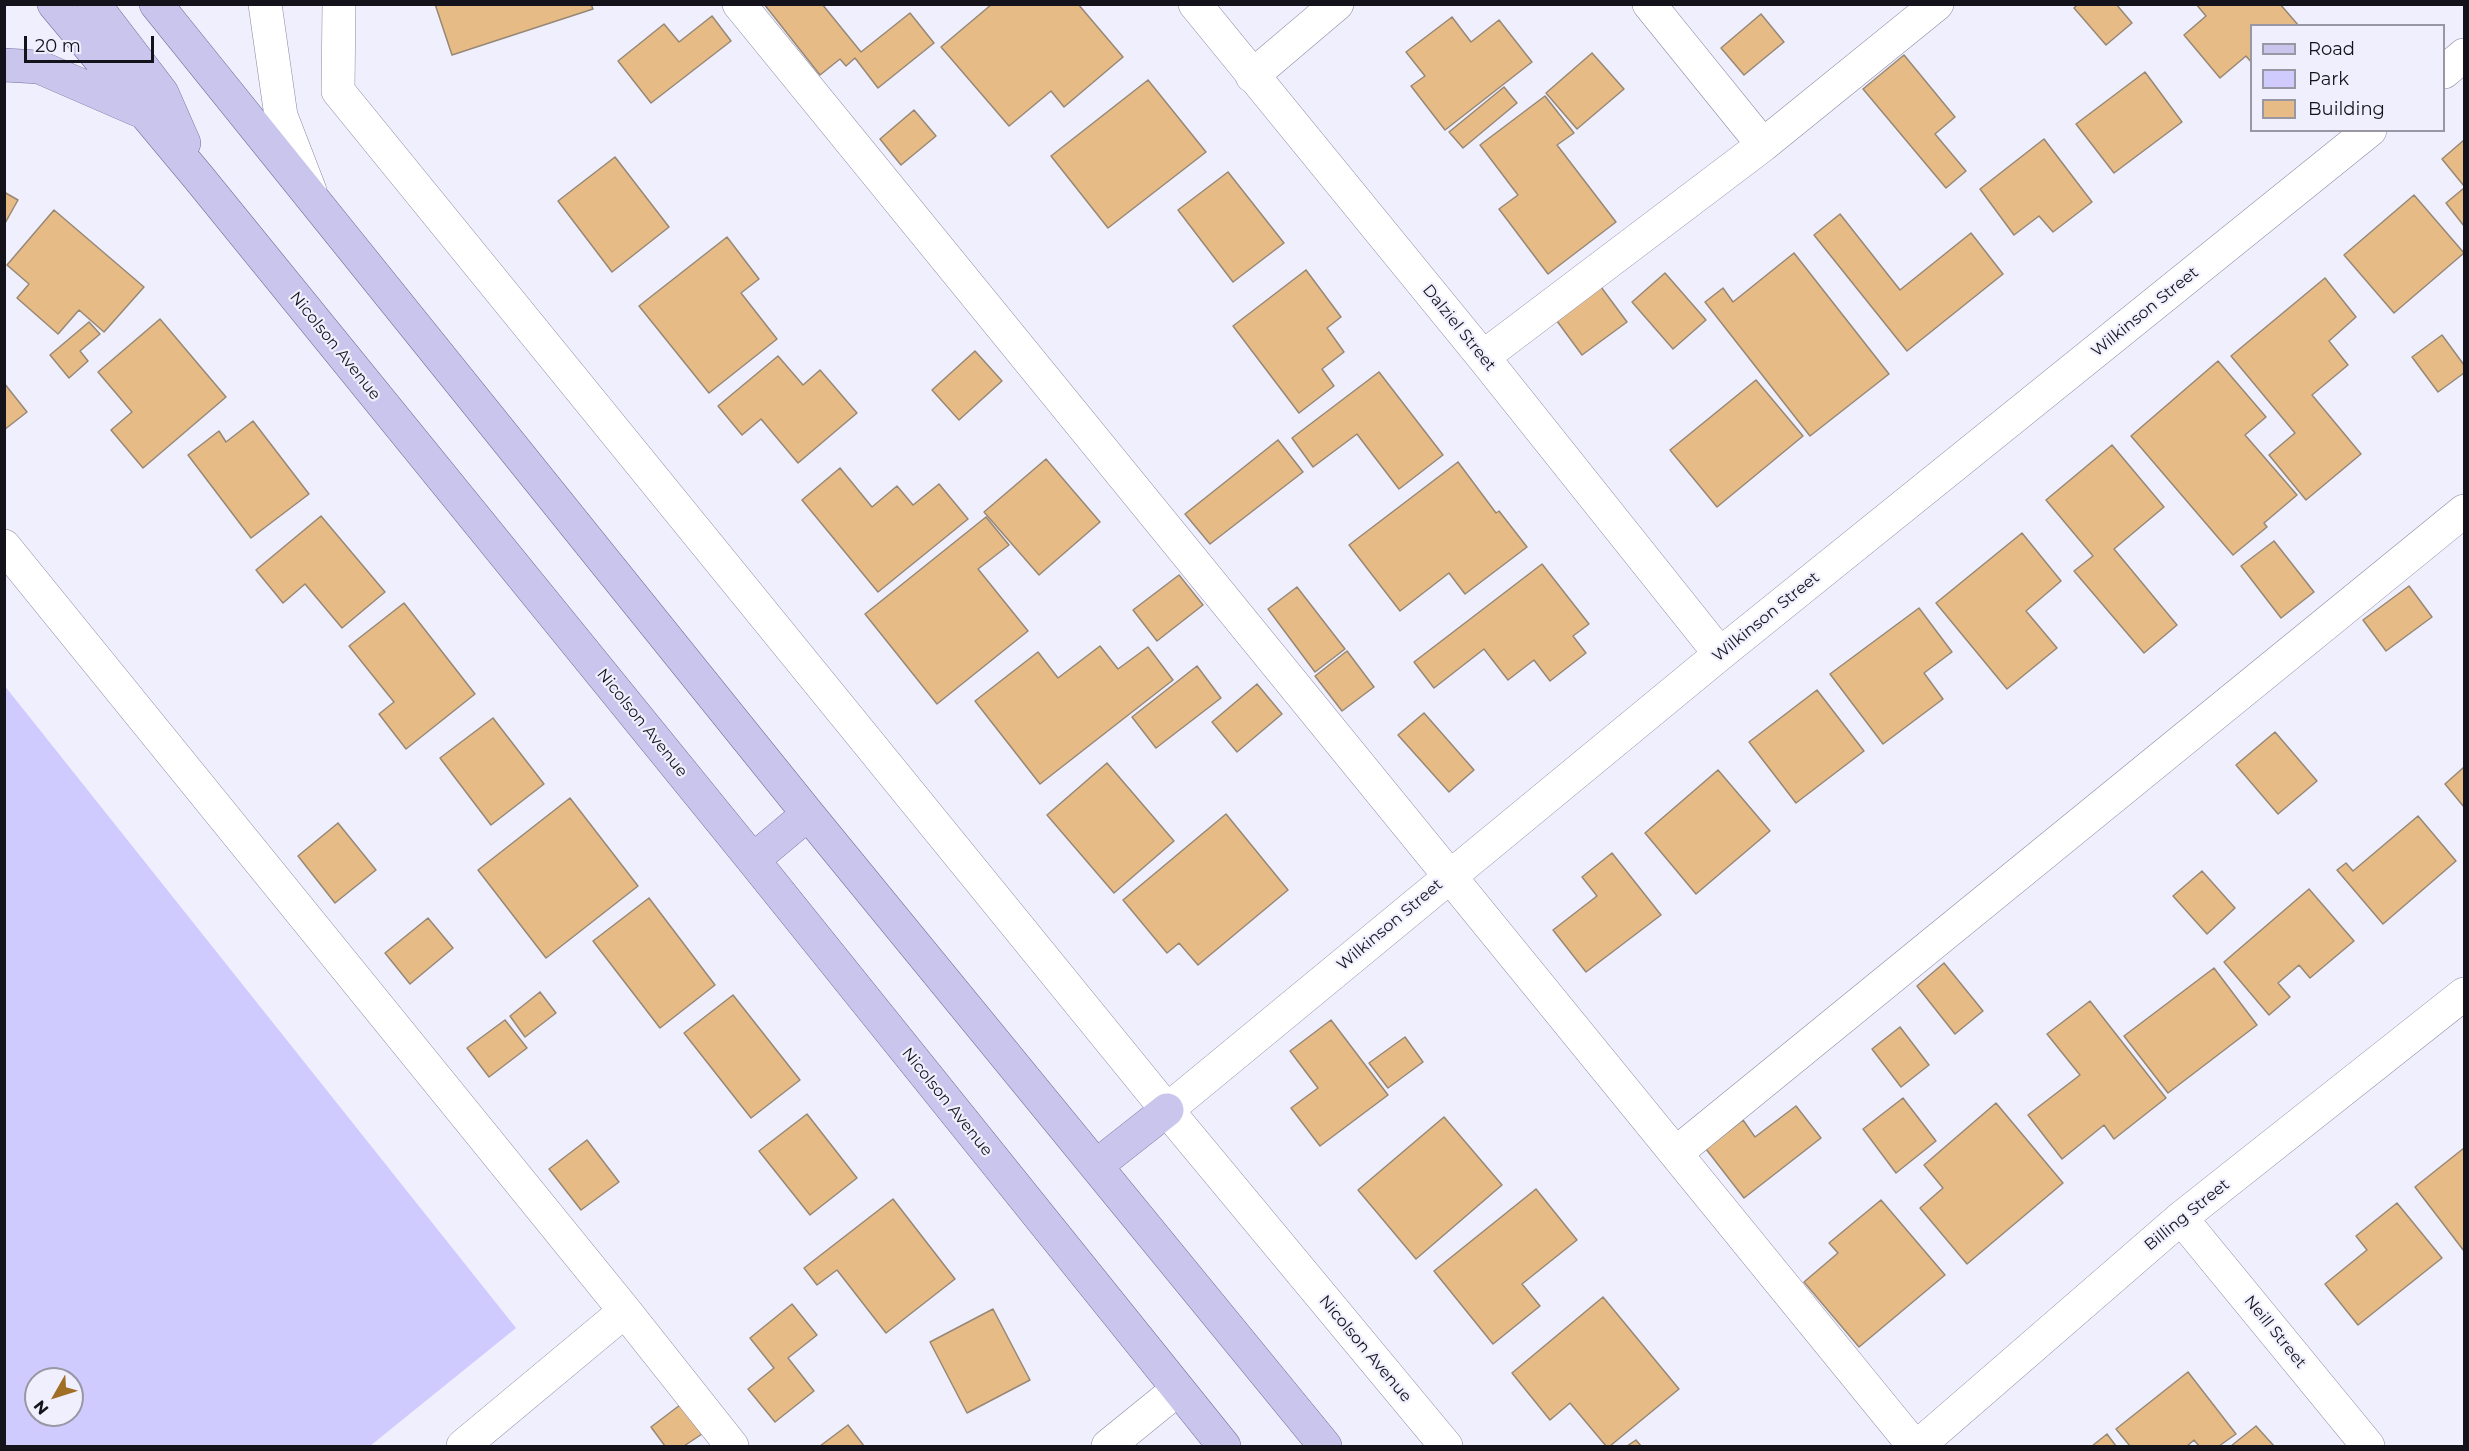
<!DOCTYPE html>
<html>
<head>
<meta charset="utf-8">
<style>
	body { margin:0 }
	#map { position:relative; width:2469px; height:1451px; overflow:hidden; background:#f0effe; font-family:Montserrat,sans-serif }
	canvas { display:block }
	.frame { position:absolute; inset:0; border:6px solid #14131b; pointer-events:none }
	.legend { position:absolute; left:2250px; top:24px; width:195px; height:108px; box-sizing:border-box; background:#f0effe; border:2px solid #9897a3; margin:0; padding:8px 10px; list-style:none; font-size:18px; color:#14131b }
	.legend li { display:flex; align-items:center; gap:12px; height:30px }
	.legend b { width:30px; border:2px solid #9897a3 }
	.north { position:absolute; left:24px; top:1367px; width:60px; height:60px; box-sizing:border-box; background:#f0effe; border:2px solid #9897a3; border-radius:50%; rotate:231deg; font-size:16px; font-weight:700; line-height:24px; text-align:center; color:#14131b }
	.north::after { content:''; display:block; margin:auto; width:21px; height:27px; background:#a16e25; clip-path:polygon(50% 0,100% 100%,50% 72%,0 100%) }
	.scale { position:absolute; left:24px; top:36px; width:130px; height:27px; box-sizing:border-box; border:3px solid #14131b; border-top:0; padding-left:8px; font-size:18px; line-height:21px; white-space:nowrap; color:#14131b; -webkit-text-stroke:4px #f0effe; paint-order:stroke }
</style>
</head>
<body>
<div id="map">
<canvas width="2469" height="1451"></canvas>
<div class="frame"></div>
<ul class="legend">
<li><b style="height:8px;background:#c9c5ec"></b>Road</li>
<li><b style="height:16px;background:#cfcbfe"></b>Park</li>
<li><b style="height:16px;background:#e6bb86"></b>Building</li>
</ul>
<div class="north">N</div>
<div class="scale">20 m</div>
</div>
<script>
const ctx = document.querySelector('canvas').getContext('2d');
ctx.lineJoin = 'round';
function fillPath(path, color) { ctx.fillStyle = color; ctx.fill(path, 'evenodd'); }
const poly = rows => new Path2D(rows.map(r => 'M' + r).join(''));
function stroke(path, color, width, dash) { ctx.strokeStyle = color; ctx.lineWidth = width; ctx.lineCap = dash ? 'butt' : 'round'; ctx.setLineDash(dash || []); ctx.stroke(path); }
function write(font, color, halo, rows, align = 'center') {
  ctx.font = font + ' Montserrat,sans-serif'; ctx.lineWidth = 4.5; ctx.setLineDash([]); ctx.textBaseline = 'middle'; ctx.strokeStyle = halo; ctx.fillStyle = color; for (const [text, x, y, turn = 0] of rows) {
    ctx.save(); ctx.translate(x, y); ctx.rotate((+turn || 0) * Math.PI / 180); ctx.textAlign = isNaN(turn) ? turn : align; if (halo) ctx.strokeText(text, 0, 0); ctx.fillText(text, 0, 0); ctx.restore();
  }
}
const green = poly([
	[4,685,516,1328,370,1446,5,1446],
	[36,1379,72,1379,72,1415,36,1415]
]);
const building = poly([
	[435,4,591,4,593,9,452,55,435,4],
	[764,4,822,4,861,52,910,13,934,43,878,88,855,58,846,66,840,59,820,75,764,4],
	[992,4,1078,4,1123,57,1064,107,1051,91,1009,126,941,47,992,4],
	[2078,4,2116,4,2132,23,2106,45,2074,8,2078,4],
	[2196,4,2280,4,2299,26,2252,26,2252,63,2246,56,2220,78,2184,35,2206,16,2196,4],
	[1761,14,1784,42,1744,75,1721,48,1761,14],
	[712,16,731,41,651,103,618,61,664,24,679,42,712,16],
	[1452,17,1471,42,1499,20,1532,62,1445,130,1411,86,1425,76,1406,52,1452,17],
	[1592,53,1624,89,1577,129,1546,93,1592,53],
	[1904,55,1955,117,1935,134,1966,171,1946,188,1863,89,1904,55],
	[2145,72,2182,122,2114,173,2076,124,2145,72],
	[1148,80,1206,152,1108,228,1051,156,1148,80],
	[1504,87,1517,103,1463,148,1449,132,1504,87],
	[1545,96,1574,133,1557,145,1616,222,1548,274,1499,209,1518,195,1480,145,1545,96],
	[914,110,936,136,901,165,880,139,914,110],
	[2044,139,2092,202,2053,232,2039,216,2014,235,1980,189,2044,139],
	[2464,140,2464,186,2442,159,2464,140],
	[615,157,669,227,612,272,558,201,615,157],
	[1228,172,1284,243,1233,282,1178,210,1228,172],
	[2464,188,2464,226,2446,203,2464,188],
	[4,192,18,200,4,225,4,192],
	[2414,195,2464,253,2394,313,2344,255,2414,195],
	[54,210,144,287,104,332,79,310,58,334,17,298,29,284,7,265,54,210],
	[1840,214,1900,290,1971,233,2003,274,1907,351,1814,235,1840,214],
	[727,237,759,279,741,293,777,339,709,393,639,306,727,237],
	[1794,253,1889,374,1810,436,1705,302,1723,288,1733,302,1794,253],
	[1306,270,1341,317,1327,328,1344,352,1322,369,1334,386,1299,413,1233,326,1306,270],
	[1665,273,1706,320,1673,349,1632,302,1665,273],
	[2325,278,2356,317,2329,341,2348,365,2312,395,2361,454,2306,500,2269,455,2295,433,2231,356,2325,278],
	[1601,287,1627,322,1582,355,1557,321,1601,287],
	[160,319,226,397,143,468,111,430,132,412,98,372,160,319],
	[89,322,100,334,80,351,88,361,69,378,50,355,89,322],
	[2442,335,2464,365,2464,373,2438,392,2412,357,2442,335],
	[975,351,1002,381,959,420,932,390,975,351],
	[778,356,803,385,820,370,857,413,798,463,761,419,742,435,718,406,778,356],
	[2218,361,2266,417,2245,435,2297,495,2264,523,2267,527,2233,555,2131,436,2218,361],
	[1379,372,1443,455,1399,489,1357,434,1313,467,1292,438,1379,372],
	[1756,380,1803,436,1717,507,1670,450,1756,380],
	[4,383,27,412,4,430,4,383],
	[253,421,309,494,251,538,188,455,219,431,226,442,253,421],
	[1278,440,1303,472,1210,544,1185,514,1278,440],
	[2112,445,2164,507,2114,549,2177,625,2144,653,2074,571,2093,556,2046,500,2112,445],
	[1046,459,1100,522,1039,575,984,512,1046,459],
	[1458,462,1496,513,1499,511,1527,547,1465,594,1449,573,1400,611,1349,545,1458,462],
	[840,468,872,507,897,486,913,505,939,484,968,519,878,592,802,500,840,468],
	[321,516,385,592,342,628,305,584,283,603,256,570,321,516],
	[986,517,1009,545,978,569,1028,631,937,704,865,614,986,517],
	[2022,533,2061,581,2026,611,2057,648,2007,689,1936,603,2022,533],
	[2274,541,2314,592,2281,618,2241,566,2274,541],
	[1542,564,1589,624,1573,636,1586,653,1550,681,1534,660,1508,680,1484,649,1434,688,1414,662,1542,564],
	[1179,575,1203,605,1157,641,1133,610,1179,575],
	[2409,586,2432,617,2386,651,2363,620,2409,586],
	[1297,587,1345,649,1315,672,1268,609,1297,587],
	[404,603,475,694,406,749,379,714,394,702,349,646,404,603],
	[1919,608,1952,652,1924,673,1943,699,1883,744,1830,674,1919,608],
	[1100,646,1118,669,1148,647,1173,680,1040,784,975,701,1038,652,1058,678,1100,646],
	[1347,651,1374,687,1342,711,1315,676,1347,651],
	[1197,666,1221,698,1156,748,1132,717,1197,666],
	[1257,684,1282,714,1237,752,1212,722,1257,684],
	[1817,690,1864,751,1796,803,1749,742,1817,690],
	[1424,713,1474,770,1449,792,1398,735,1424,713],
	[493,718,544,784,491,825,440,758,493,718],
	[2275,732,2317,781,2278,814,2236,765,2275,732],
	[1107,763,1174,841,1114,893,1047,815,1107,763],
	[2464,767,2464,807,2445,784,2464,767],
	[1718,770,1770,831,1696,894,1645,833,1718,770],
	[570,798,638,886,546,958,478,870,570,798],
	[1226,814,1288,890,1198,965,1179,943,1167,953,1123,900,1226,814],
	[2418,816,2456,861,2383,924,2337,870,2346,863,2353,871,2418,816],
	[338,823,376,870,335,903,298,856,338,823],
	[1612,853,1661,915,1586,972,1553,930,1597,896,1582,877,1612,853],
	[2202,871,2235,908,2207,934,2173,896,2202,871],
	[2309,889,2354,941,2310,978,2299,965,2278,983,2290,997,2269,1015,2224,962,2309,889],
	[649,898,715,985,660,1028,593,941,649,898],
	[428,918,453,948,410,984,385,953,428,918],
	[1944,963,1983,1011,1955,1034,1917,986,1944,963],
	[2214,968,2257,1025,2168,1093,2124,1036,2214,968],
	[540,992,556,1013,525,1037,510,1016,540,992],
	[733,995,800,1080,751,1118,684,1033,733,995],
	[2090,1001,2166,1098,2114,1139,2104,1125,2062,1159,2028,1115,2080,1075,2047,1034,2090,1001],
	[505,1020,527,1048,489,1077,467,1048,505,1020],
	[1331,1020,1388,1095,1320,1146,1291,1108,1318,1088,1290,1051,1331,1020],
	[1900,1027,1929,1065,1901,1087,1872,1049,1900,1027],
	[1405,1037,1423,1062,1388,1088,1369,1063,1405,1037],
	[1903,1098,1936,1141,1896,1173,1863,1129,1903,1098],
	[1996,1103,2063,1183,1967,1264,1920,1208,1943,1188,1924,1165,1996,1103],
	[1796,1106,1821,1138,1744,1198,1706,1149,1743,1120,1755,1137,1796,1106],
	[807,1114,857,1178,810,1215,759,1151,807,1114],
	[1444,1117,1502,1185,1416,1259,1358,1190,1444,1117],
	[587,1140,619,1182,581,1210,549,1169,587,1140],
	[2464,1148,2464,1251,2415,1187,2464,1148],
	[1536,1189,1577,1240,1522,1284,1540,1306,1493,1344,1434,1271,1536,1189],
	[893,1199,955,1279,886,1333,837,1270,817,1285,804,1268,893,1199],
	[1881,1200,1945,1275,1859,1347,1804,1282,1838,1253,1829,1243,1881,1200],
	[2397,1203,2442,1258,2358,1325,2325,1284,2367,1250,2356,1236,2397,1203],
	[1603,1297,1679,1389,1610,1446,1606,1446,1570,1403,1550,1420,1512,1373,1603,1297],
	[792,1304,817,1335,788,1358,814,1391,775,1422,748,1389,774,1368,750,1338,792,1304],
	[993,1309,1030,1380,967,1413,930,1342,993,1309],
	[2188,1372,2236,1434,2219,1446,2199,1446,2194,1440,2187,1446,2130,1446,2116,1429,2188,1372],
	[680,1405,702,1434,684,1446,665,1446,651,1427,680,1405],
	[848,1425,864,1446,820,1446,848,1425],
	[2256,1426,2274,1446,2231,1446,2256,1426],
	[2107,1434,2116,1446,2092,1446,2107,1434],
	[1636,1440,1641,1446,1627,1446,1636,1440]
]);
const minor = poly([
	[265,4,281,116,310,191],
	[339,4,338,91,1167,1110,1446,1446],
	[739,4,1914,1446],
	[1195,4,1483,357,1720,654],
	[1649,4,1763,145],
	[2444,72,2464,55],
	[1252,76,1337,4],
	[1483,357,1763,145,1937,4],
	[4,546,625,1311,732,1446],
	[1167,1110,1720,654,2370,130],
	[1676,1153,2464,511],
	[2181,1218,2368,1446],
	[463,1446,625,1311],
	[1108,1446,1177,1390],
	[1918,1446,2181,1218,2464,994]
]);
const major = poly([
	[54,4,199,178,753,860,1224,1446],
	[94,4,162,93,184,143],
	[156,4,808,814,1325,1446],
	[4,65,39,67,138,110],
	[753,860,808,814],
	[1096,1166,1167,1110]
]);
const streetNames = [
	["Wilkinson Street",2145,312,-39],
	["Dalziel Street",1459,328,51],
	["Nicolson Avenue",335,346,51],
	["Wilkinson Street",1766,617,-39],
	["Nicolson Avenue",642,723,51],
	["Wilkinson Street",1390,925,-40],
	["Nicolson Avenue",947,1102,51],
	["Billing Street",2187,1215,-39],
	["Neill Street",2275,1332,51],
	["Nicolson Avenue",1365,1349,50]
];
fillPath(green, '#cfcbfe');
fillPath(building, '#e6bb86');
stroke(building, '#978876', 1.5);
stroke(minor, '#8c8aa0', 34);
stroke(major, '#726e9a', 34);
stroke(minor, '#fff', 33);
stroke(major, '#c9c5ec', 33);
write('16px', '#14131b', '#f0effe', streetNames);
</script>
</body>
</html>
